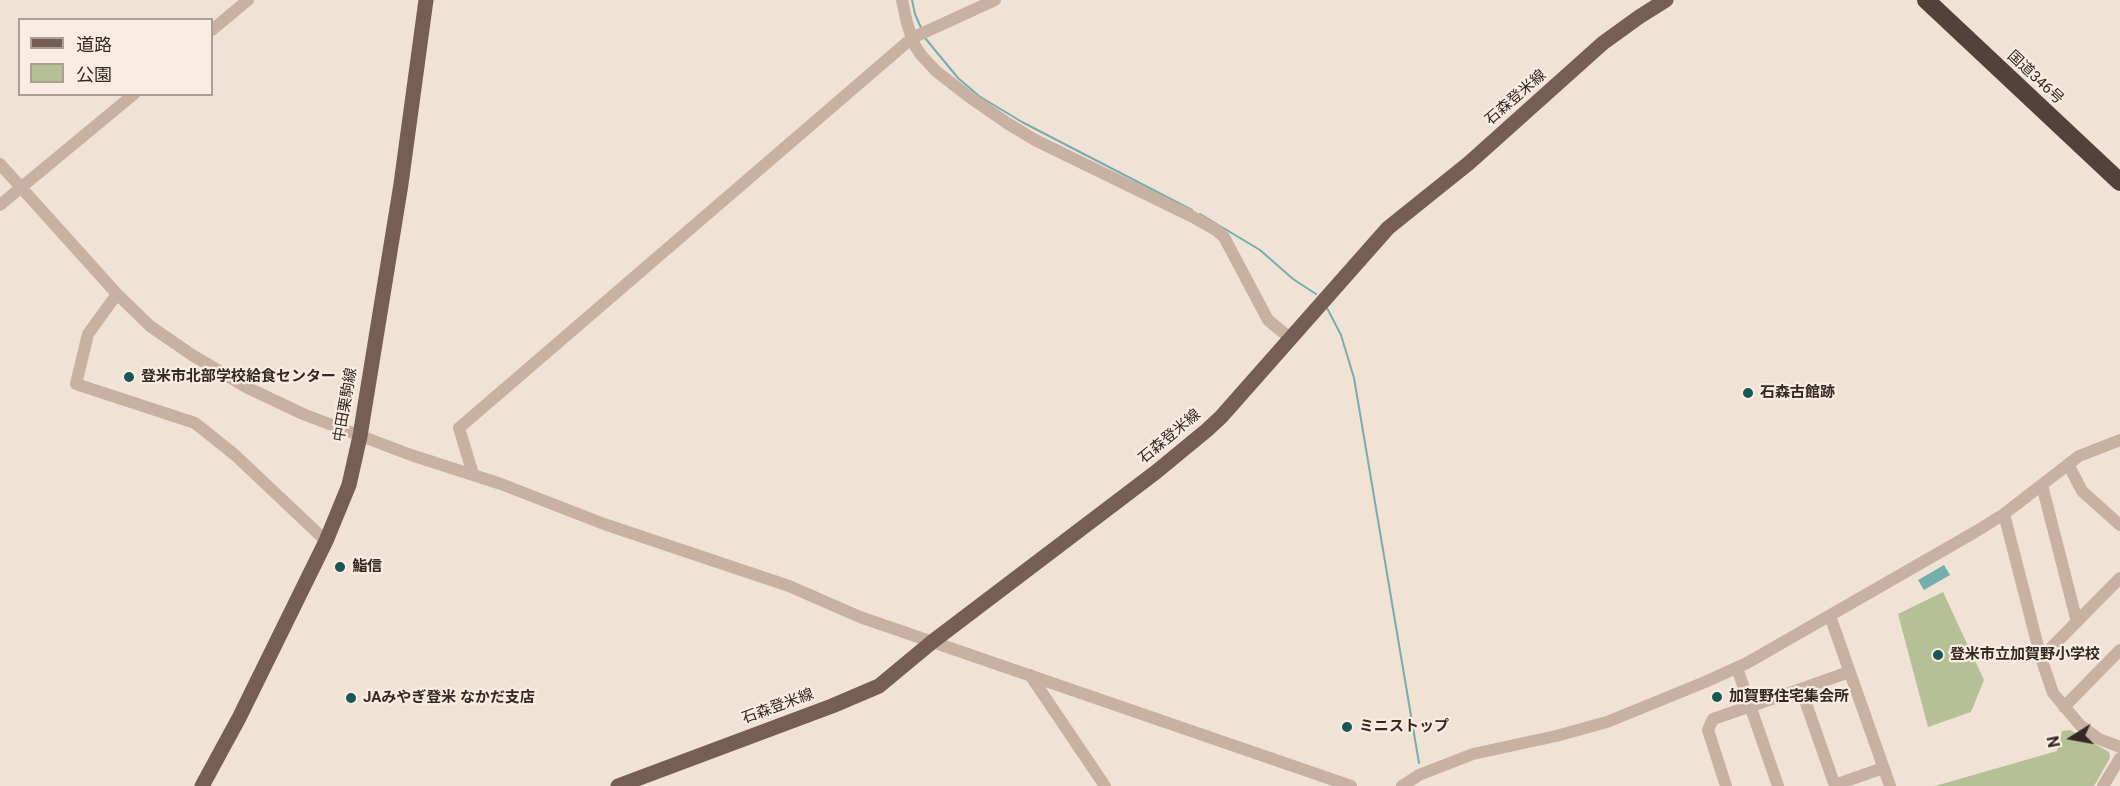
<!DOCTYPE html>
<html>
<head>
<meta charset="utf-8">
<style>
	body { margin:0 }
	#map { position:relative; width:2120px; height:786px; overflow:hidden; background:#f1e2d6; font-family:Roboto,"Noto Sans JP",sans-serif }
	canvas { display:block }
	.legend { position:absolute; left:18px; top:18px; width:195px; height:78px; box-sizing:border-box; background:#f9ede2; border:2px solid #aa9e96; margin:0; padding:8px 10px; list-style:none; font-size:18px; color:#332825 }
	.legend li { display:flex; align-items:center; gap:12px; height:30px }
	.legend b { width:30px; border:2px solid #aa9e96 }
	.north { position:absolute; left:2042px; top:708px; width:60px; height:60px; -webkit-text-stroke:4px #f9ede2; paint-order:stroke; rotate:259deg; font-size:16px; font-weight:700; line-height:24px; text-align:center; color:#332825 }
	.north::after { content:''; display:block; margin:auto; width:21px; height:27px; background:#332825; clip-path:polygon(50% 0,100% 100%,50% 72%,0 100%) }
</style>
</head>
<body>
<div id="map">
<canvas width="2120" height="786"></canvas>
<ul class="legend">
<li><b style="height:8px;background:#765e55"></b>道路</li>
<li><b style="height:16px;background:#b5c096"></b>公園</li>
</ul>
<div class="north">N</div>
</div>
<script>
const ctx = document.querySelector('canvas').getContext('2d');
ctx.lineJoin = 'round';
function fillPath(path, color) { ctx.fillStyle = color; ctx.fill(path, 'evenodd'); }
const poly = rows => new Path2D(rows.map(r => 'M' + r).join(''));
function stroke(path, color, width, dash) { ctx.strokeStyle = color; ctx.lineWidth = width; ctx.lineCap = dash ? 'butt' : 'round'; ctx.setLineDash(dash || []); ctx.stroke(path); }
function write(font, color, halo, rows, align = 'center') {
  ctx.font = font + ' Roboto,"Noto Sans JP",sans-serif'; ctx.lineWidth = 4.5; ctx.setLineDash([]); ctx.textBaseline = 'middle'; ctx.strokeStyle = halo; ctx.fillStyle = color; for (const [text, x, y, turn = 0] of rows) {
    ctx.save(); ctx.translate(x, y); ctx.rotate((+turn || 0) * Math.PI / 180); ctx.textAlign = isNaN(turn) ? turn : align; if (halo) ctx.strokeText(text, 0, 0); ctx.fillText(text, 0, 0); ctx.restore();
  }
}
const green = poly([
	[1943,592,1984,680,1971,712,1928,727,1898,614],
	[2070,730,2109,752,2110,758,2094,786,1935,786,2057,751,2062,731]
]);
const water = poly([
	[1944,565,1950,575,1924,590,1918,580]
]);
const stream = poly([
	[912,0,915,14,922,30],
	[925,38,958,78,979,96,1022,122,1192,210],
	[1200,214,1260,250,1293,279,1316,294],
	[1327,308,1341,335,1354,378,1419,763]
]);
const minor = poly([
	[902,0,907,23,914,44,921,55,936,71,968,96,1007,123,1035,140,1191,216,1216,230,1224,237,1268,320,1291,339],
	[212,30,248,0],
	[0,164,117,294,150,326,192,355,246,387,303,414,411,455,501,484,604,524,789,586,860,617,1351,786],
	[0,205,134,94],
	[117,294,88,334,76,384,195,423,235,455,326,541],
	[2068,464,2082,491,2120,525],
	[473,474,459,428,912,38,995,0],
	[2042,485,2077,622],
	[2004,514,2041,658,2053,693,2080,725,2099,739,2120,747],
	[1830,616,1890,786],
	[2041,658,2120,578],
	[1737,668,1778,786],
	[1030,675,1105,786],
	[2064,707,2120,650],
	[1835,785,1883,768],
	[1402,786,1419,775,1473,754,1556,736,1607,722,1705,682,1747,663,1975,532,2004,514,2079,456,2120,440],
	[1726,786,1708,730,1713,719,1801,689],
	[1835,786,1801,689,1849,672],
	[2103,786,2120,758]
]);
const major = poly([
	[202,786,239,718,326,541,349,485,360,436,401,184,426,0],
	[618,786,832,706,879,686,932,642,1156,472,1207,430,1221,417,1388,228,1469,163,1603,43,1639,17,1666,0]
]);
const highway = poly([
	[1926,0,2120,182]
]);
const markers = [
	[129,377,6,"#195656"],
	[1748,393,6,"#195656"],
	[340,567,6,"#195656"],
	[1938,655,6,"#195656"],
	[1717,697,6,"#195656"],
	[351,698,6,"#195656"],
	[1347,727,6,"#195656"]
];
const streetNames = [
	["国道346号",2035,78,43],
	["石森登米線",1516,98,-41],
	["中田栗駒線",346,405,-80],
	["石森登米線",1170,437,-40],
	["石森登米線",778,707,-20]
];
const poiNames = [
	["登米市北部学校給食センター",141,377],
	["石森古館跡",1760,393],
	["鮨信",352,567],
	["登米市立加賀野小学校",1950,655],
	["加賀野住宅集会所",1729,697],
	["JAみやぎ登米 なかだ支店",363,698],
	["ミニストップ",1359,727]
];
fillPath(green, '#b5c096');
fillPath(water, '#74afad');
stroke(stream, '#74afad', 2);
stroke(minor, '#c9b1a2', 12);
stroke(major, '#765e55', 15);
stroke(highway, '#55413b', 18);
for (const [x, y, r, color] of markers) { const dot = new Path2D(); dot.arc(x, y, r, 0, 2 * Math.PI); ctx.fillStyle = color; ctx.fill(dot); stroke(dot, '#f9ede2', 2); }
write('15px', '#332825', '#f9ede2', streetNames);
write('bold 15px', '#332825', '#f9ede2', poiNames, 'left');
</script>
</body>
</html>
